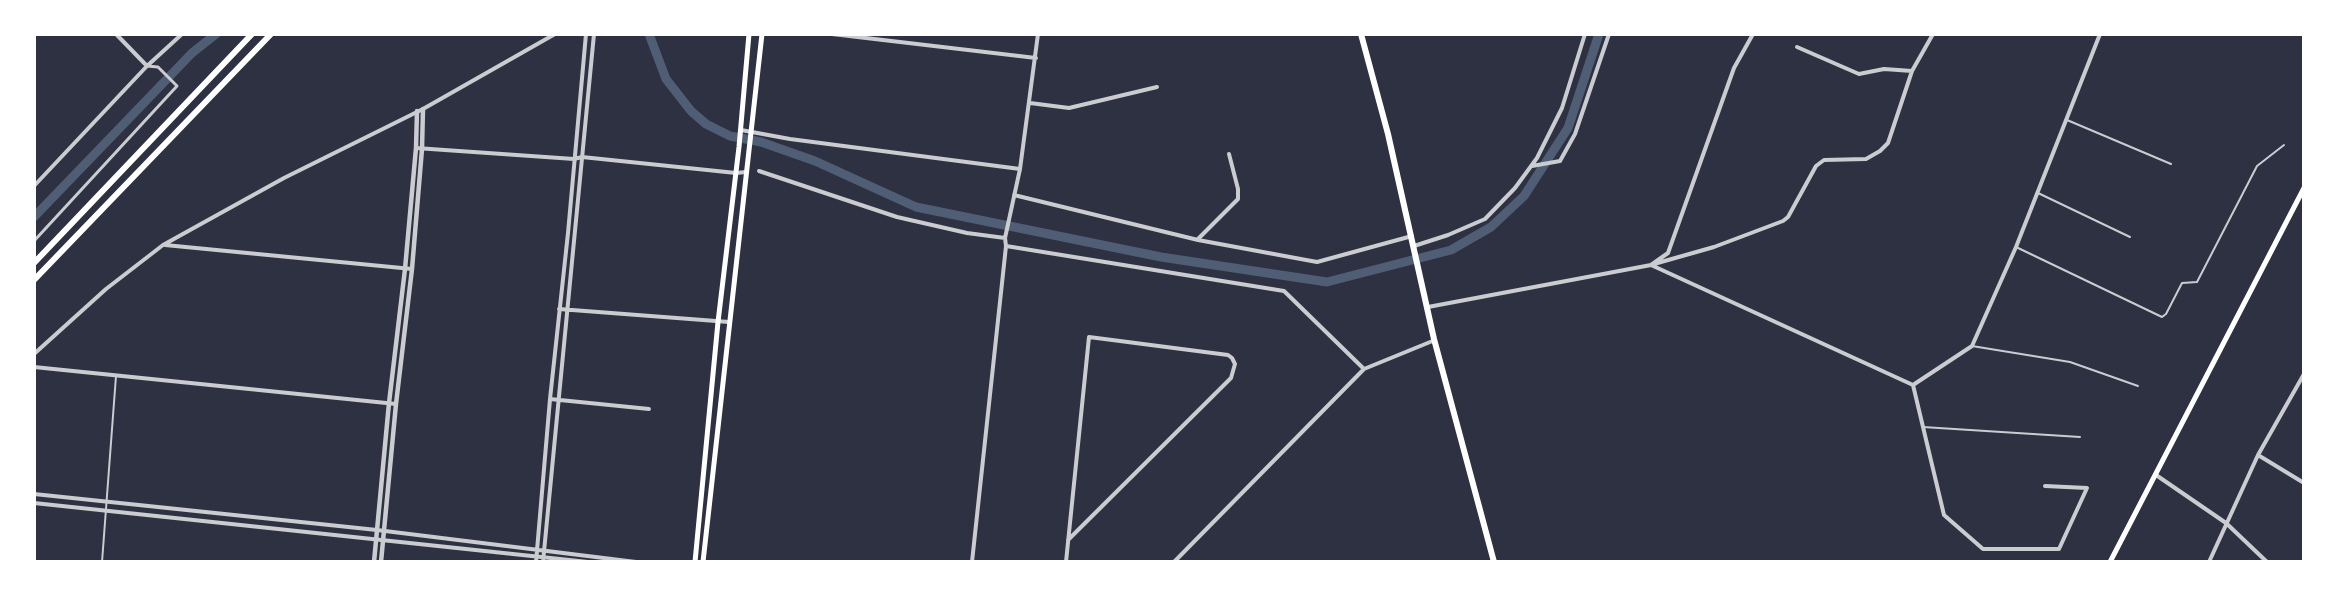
<!DOCTYPE html>
<html>
<head>
<meta charset="utf-8">
<style>
	body { margin:0 }
	#map { position:relative; width:2338px; height:596px; overflow:hidden; background:#2d3142; font-family:"Fira Sans Condensed",sans-serif }
	canvas { display:block }
	.frame { position:absolute; inset:0; border:36px solid #fff; pointer-events:none }
</style>
</head>
<body>
<div id="map">
<canvas width="2338" height="596"></canvas>
<div class="frame"></div>
</div>
<script>
const ctx = document.querySelector('canvas').getContext('2d');
ctx.lineJoin = 'round';
const poly = rows => new Path2D(rows.map(r => 'M' + r).join(''));
function stroke(path, color, width, dash) { ctx.strokeStyle = color; ctx.lineWidth = width; ctx.lineCap = dash ? 'butt' : 'round'; ctx.setLineDash(dash || []); ctx.stroke(path); }
const canal = poly([
	[649,34,666,79,691,111,706,124,730,136,761,142,815,161,916,207,1161,257,1327,282,1451,250,1491,227,1524,196,1568,128,1599,34],
	[34,217,192,53,216,34]
]);
const service = poly([
	[2067,120,2171,164],
	[2038,193,2130,237],
	[2016,247,2162,317,2166,314,2182,283,2197,282,2257,166,2284,145],
	[1972,346,2070,362,2138,386],
	[1923,427,2080,437],
	[102,562,116,376]
]);
const pedestrian = poly([
	[34,241,177,86,158,67,147,66]
]);
const minor = poly([
	[116,34,147,66],
	[832,34,1036,58],
	[1797,47,1859,74,1884,69,1912,71],
	[1030,103,1069,108,1157,87],
	[741,130,790,139,1020,169],
	[416,148,574,159,582,157,736,173,746,172],
	[1532,166,1560,161,1575,134,1609,34],
	[759,171,897,217,967,233,1005,238],
	[34,186,147,66,182,34],
	[1014,195,1198,240,1317,262,1412,236],
	[1198,239,1238,199,1238,189,1229,154],
	[165,245,412,269],
	[1006,246,1284,291,1364,369],
	[1414,246,1448,235,1485,219,1515,188,1537,158,1562,108,1585,34],
	[1654,264,1714,247,1783,221,1788,217,1816,166,1824,160,1866,159,1880,151,1888,143,1912,71,1933,34],
	[1651,265,1913,385],
	[1428,307,1651,265,1668,253,1734,68,1753,34],
	[559,309,729,322],
	[34,354,106,289,163,245,284,178,423,109,555,34],
	[34,367,396,404],
	[1913,385,1972,346,2016,247,2100,34],
	[1913,385,1944,515,1983,549,2059,549,2087,488,2045,486],
	[550,399,649,409],
	[2258,455,2304,483],
	[2156,475,2226,523,2267,562],
	[34,494,377,530,636,562],
	[34,503,588,562],
	[536,562,550,399,568,233,586,34],
	[543,562,594,34],
	[972,562,1006,246,1005,238,1020,169,1038,34],
	[1066,562,1089,337,1228,355,1232,358,1235,364,1231,378,1068,540],
	[1174,562,1364,369,1435,340],
	[2209,562,2258,455,2304,374]
]);
const tertiary = poly([
	[374,562,389,403,405,269,416,148,417,111],
	[381,562,396,404,412,269,422,149,423,109]
]);
const secondary = poly([
	[695,562,718,322,739,147,749,34],
	[703,562,762,34],
	[2110,562,2304,188]
]);
const primary = poly([
	[1361,34,1388,134,1434,339,1494,562],
	[34,263,252,34],
	[34,280,271,34]
]);
stroke(canal, '#4f5d75', 9);
stroke(service, '#caccd0', 2);
stroke(pedestrian, '#caccd0', 3);
stroke(minor, '#caccd0', 4);
stroke(tertiary, '#caccd0', 4.5);
stroke(secondary, '#fff', 5);
stroke(primary, '#fff', 6);
</script>
</body>
</html>
